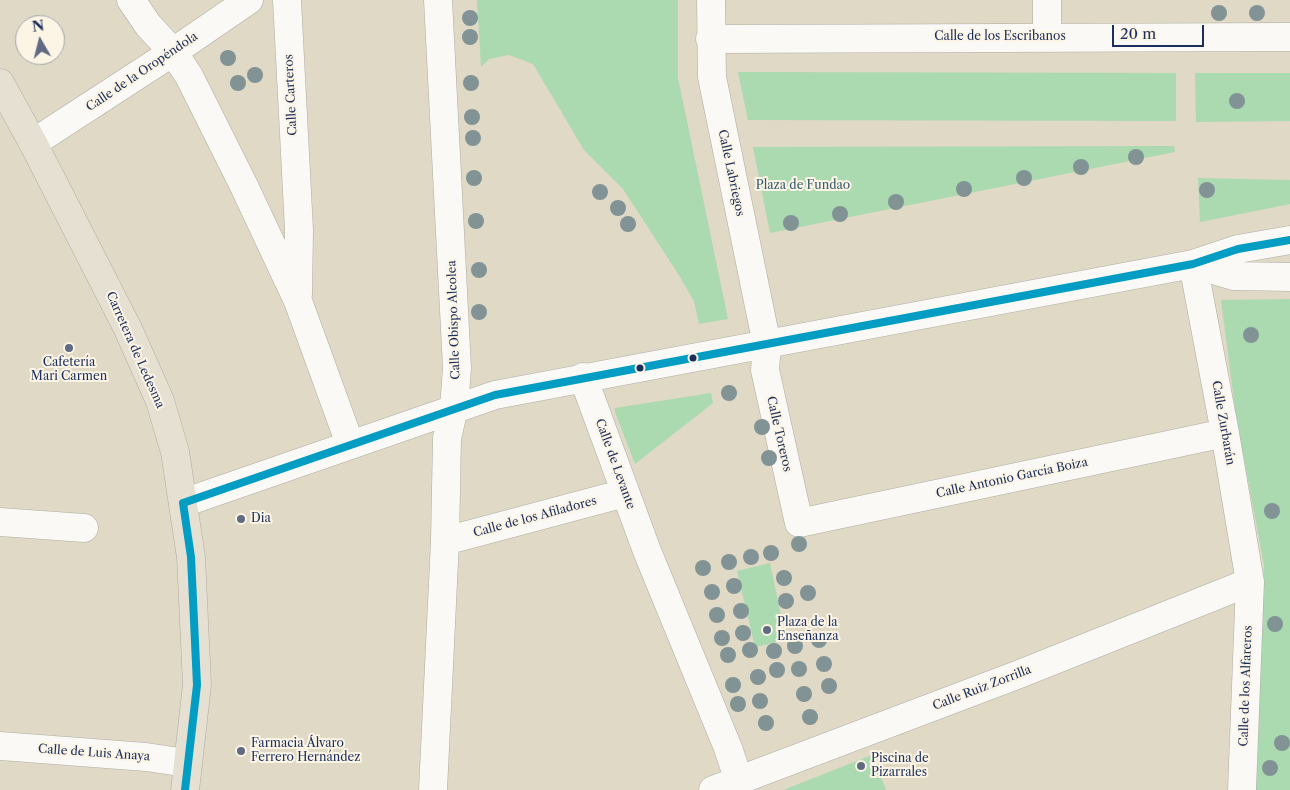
<!DOCTYPE html>
<html>
<head>
<meta charset="utf-8">
<style>
	body { margin:0 }
	#map { position:relative; width:1290px; height:790px; overflow:hidden; background:#dfd9c5; font-family:"Libre Caslon Text",serif }
	canvas { display:block }
	.north { position:absolute; left:15px; top:15px; width:50px; height:50px; box-sizing:border-box; background:#fcf5e5; border:1px solid #a2a6af; border-radius:50%; rotate:352deg; font-size:14px; font-weight:700; line-height:20px; text-align:center; color:#1b2f5e }
	.north::after { content:''; display:block; margin:auto; width:18px; height:22px; background:#606a82; clip-path:polygon(50% 0,100% 100%,50% 72%,0 100%) }
	.scale { position:absolute; left:1112px; top:25px; width:92px; height:22px; box-sizing:border-box; border:2px solid #1b2f5e; border-top:0; padding-left:6px; font-size:15px; line-height:18px; white-space:nowrap; color:#1b2f5e; -webkit-text-stroke:4px #fcf5e5; paint-order:stroke }
</style>
</head>
<body>
<div id="map">
<canvas width="1290" height="790"></canvas>
<div class="north">N</div>
<div class="scale">20 m</div>
</div>
<script>
const ctx = document.querySelector('canvas').getContext('2d');
ctx.lineJoin = 'round';
function fillPath(path, color) { ctx.fillStyle = color; ctx.fill(path, 'evenodd'); }
const poly = rows => new Path2D(rows.map(r => 'M' + r).join(''));
function stroke(path, color, width, dash) { ctx.strokeStyle = color; ctx.lineWidth = width; ctx.lineCap = dash ? 'butt' : 'round'; ctx.setLineDash(dash || []); ctx.stroke(path); }
function write(font, color, halo, rows, align = 'center') {
  ctx.font = font + ' "Libre Caslon Text",serif'; ctx.lineWidth = 4; ctx.setLineDash([]); ctx.textBaseline = 'middle'; ctx.strokeStyle = halo; ctx.fillStyle = color; for (const [text, x, y, turn = 0] of rows) {
    ctx.save(); ctx.translate(x, y); ctx.rotate((+turn || 0) * Math.PI / 180); ctx.textAlign = isNaN(turn) ? turn : align; if (halo) ctx.strokeText(text, 0, 0); ctx.fillText(text, 0, 0); ctx.restore();
  }
}
const green = poly([
	[477,0,678,0,678,78,728,319,699,324,694,301,675,269,623,189,584,150,533,64,509,55,489,59,481,67],
	[738,72,1176,73,1176,121,748,120],
	[1195,73,1290,73,1290,121,1196,122],
	[1174,146,1175,152,770,233,753,147],
	[1198,178,1290,180,1290,204,1200,222],
	[1290,299,1290,790,1253,790,1264,565,1236,416,1221,300],
	[711,393,713,403,635,464,615,412,615,408],
	[770,563,786,640,755,647,737,571],
	[872,755,886,790,783,790,806,781]
]);
const minor = poly([
	[131,0,148,25,173,52,189,76,244,186,298,301,350,444],
	[287,0,299,230,298,294],
	[711,0,712,77,767,345,765,370,799,523,1225,433],
	[1047,0,1047,37],
	[710,39,1290,37],
	[33,143,173,52,249,0],
	[1193,264,1225,433,1250,582,1242,790],
	[1193,264,1234,276,1290,277],
	[583,377,647,551,728,748,739,781],
	[183,503,495,395,1193,264,1238,249,1290,240],
	[0,522,84,528],
	[445,541,625,493],
	[0,746,146,757,187,763],
	[433,790,445,541,447,438,454,408,457,368,438,0],
	[713,790,1017,675,1250,582]
]);
const trunk = poly([
	[0,83,33,143,128,329,160,401,175,452,191,557,197,685,185,790]
]);
const bus1 = poly([
	[183,503,495,395,1193,264,1238,249,1290,240],
	[183,503,191,557,197,685,185,790]
]);
const trees = [
	[1219,13],
	[1257,13],
	[470,18],
	[470,37],
	[228,58],
	[255,75],
	[238,83],
	[471,83],
	[1237,101],
	[472,117],
	[473,138],
	[1136,157],
	[1081,167],
	[474,178],
	[1024,178],
	[964,189],
	[1207,190],
	[600,192],
	[896,202],
	[618,208],
	[840,214],
	[476,221],
	[791,223],
	[628,224],
	[479,270],
	[479,312],
	[1251,335],
	[729,393],
	[762,427],
	[769,458],
	[1272,511],
	[799,544],
	[771,553],
	[751,557],
	[729,562],
	[703,568],
	[784,578],
	[734,586],
	[712,592],
	[808,593],
	[786,601],
	[741,611],
	[717,615],
	[1275,624],
	[743,633],
	[722,638],
	[819,640],
	[795,646],
	[750,650],
	[774,651],
	[728,655],
	[824,664],
	[799,669],
	[777,670],
	[758,677],
	[733,685],
	[829,686],
	[804,694],
	[760,701],
	[738,704],
	[810,717],
	[766,723],
	[1282,743],
	[1270,768]
];
const markers = [
	[69,348,5,"#606a82"],
	[693,358,4.5,"#1b2f5e"],
	[640,368,4.5,"#1b2f5e"],
	[241,519,5,"#606a82"],
	[767,630,5,"#606a82"],
	[241,751,5,"#606a82"],
	[861,766,5,"#606a82"]
];
const streetNames = [
	["Calle de los Escribanos",1000,37],
	["Calle de la Oropéndola",142,72,-34],
	["Calle Carteros",291,95,-93],
	["Calle Labriegos",731,173,78],
	["Calle Obispo Alcolea",454,320,-92],
	["Carretera de Ledesma",135,350,66],
	["Calle Zurbarán",1223,423,80],
	["Calle Toreros",779,434,77],
	["Calle de Levante",615,464,70],
	["Calle Antonio García Boiza",1012,478,-12],
	["Calle de los Afiladores",535,517,-15],
	["Calle de los Alfareros",1246,686,-88],
	["Calle Ruiz Zorrilla",982,688,-21],
	["Calle de Luis Anaya",94,753,4]
];
const parkNames = [
	["Plaza de Fundao",803,186]
];
const poiNames = [
	["Cafetería",69,363,"center"],
	["Mari Carmen",69,377,"center"],
	["Dia",251,519],
	["Plaza de la",777,623],
	["Enseñanza",777,637],
	["Farmacia Álvaro",251,744],
	["Ferrero Hernández",251,758],
	["Piscina de",871,759],
	["Pizarrales",871,773]
];
fillPath(green, '#abd9b0');
stroke(minor, '#aeaca4', 29);
stroke(trunk, '#aeaca4', 29);
stroke(minor, '#faf9f6', 28);
stroke(trunk, '#e6e0d2', 28);
stroke(bus1, '#039dc3', 8);
ctx.fillStyle = '#819395';
for (const [x, y] of trees) { ctx.beginPath(); ctx.arc(x, y, 8, 0, 2 * Math.PI); ctx.fill(); }
for (const [x, y, r, color] of markers) { const dot = new Path2D(); dot.arc(x, y, r, 0, 2 * Math.PI); ctx.fillStyle = color; ctx.fill(dot); stroke(dot, '#fcf5e5', 2); }
write('12px', '#1b2f5e', '#fcf5e5', streetNames);
write('12px', '#345a6e', '#fcf5e5', parkNames);
write('12px', '#1b2f5e', '#fcf5e5', poiNames, 'left');
</script>
</body>
</html>
